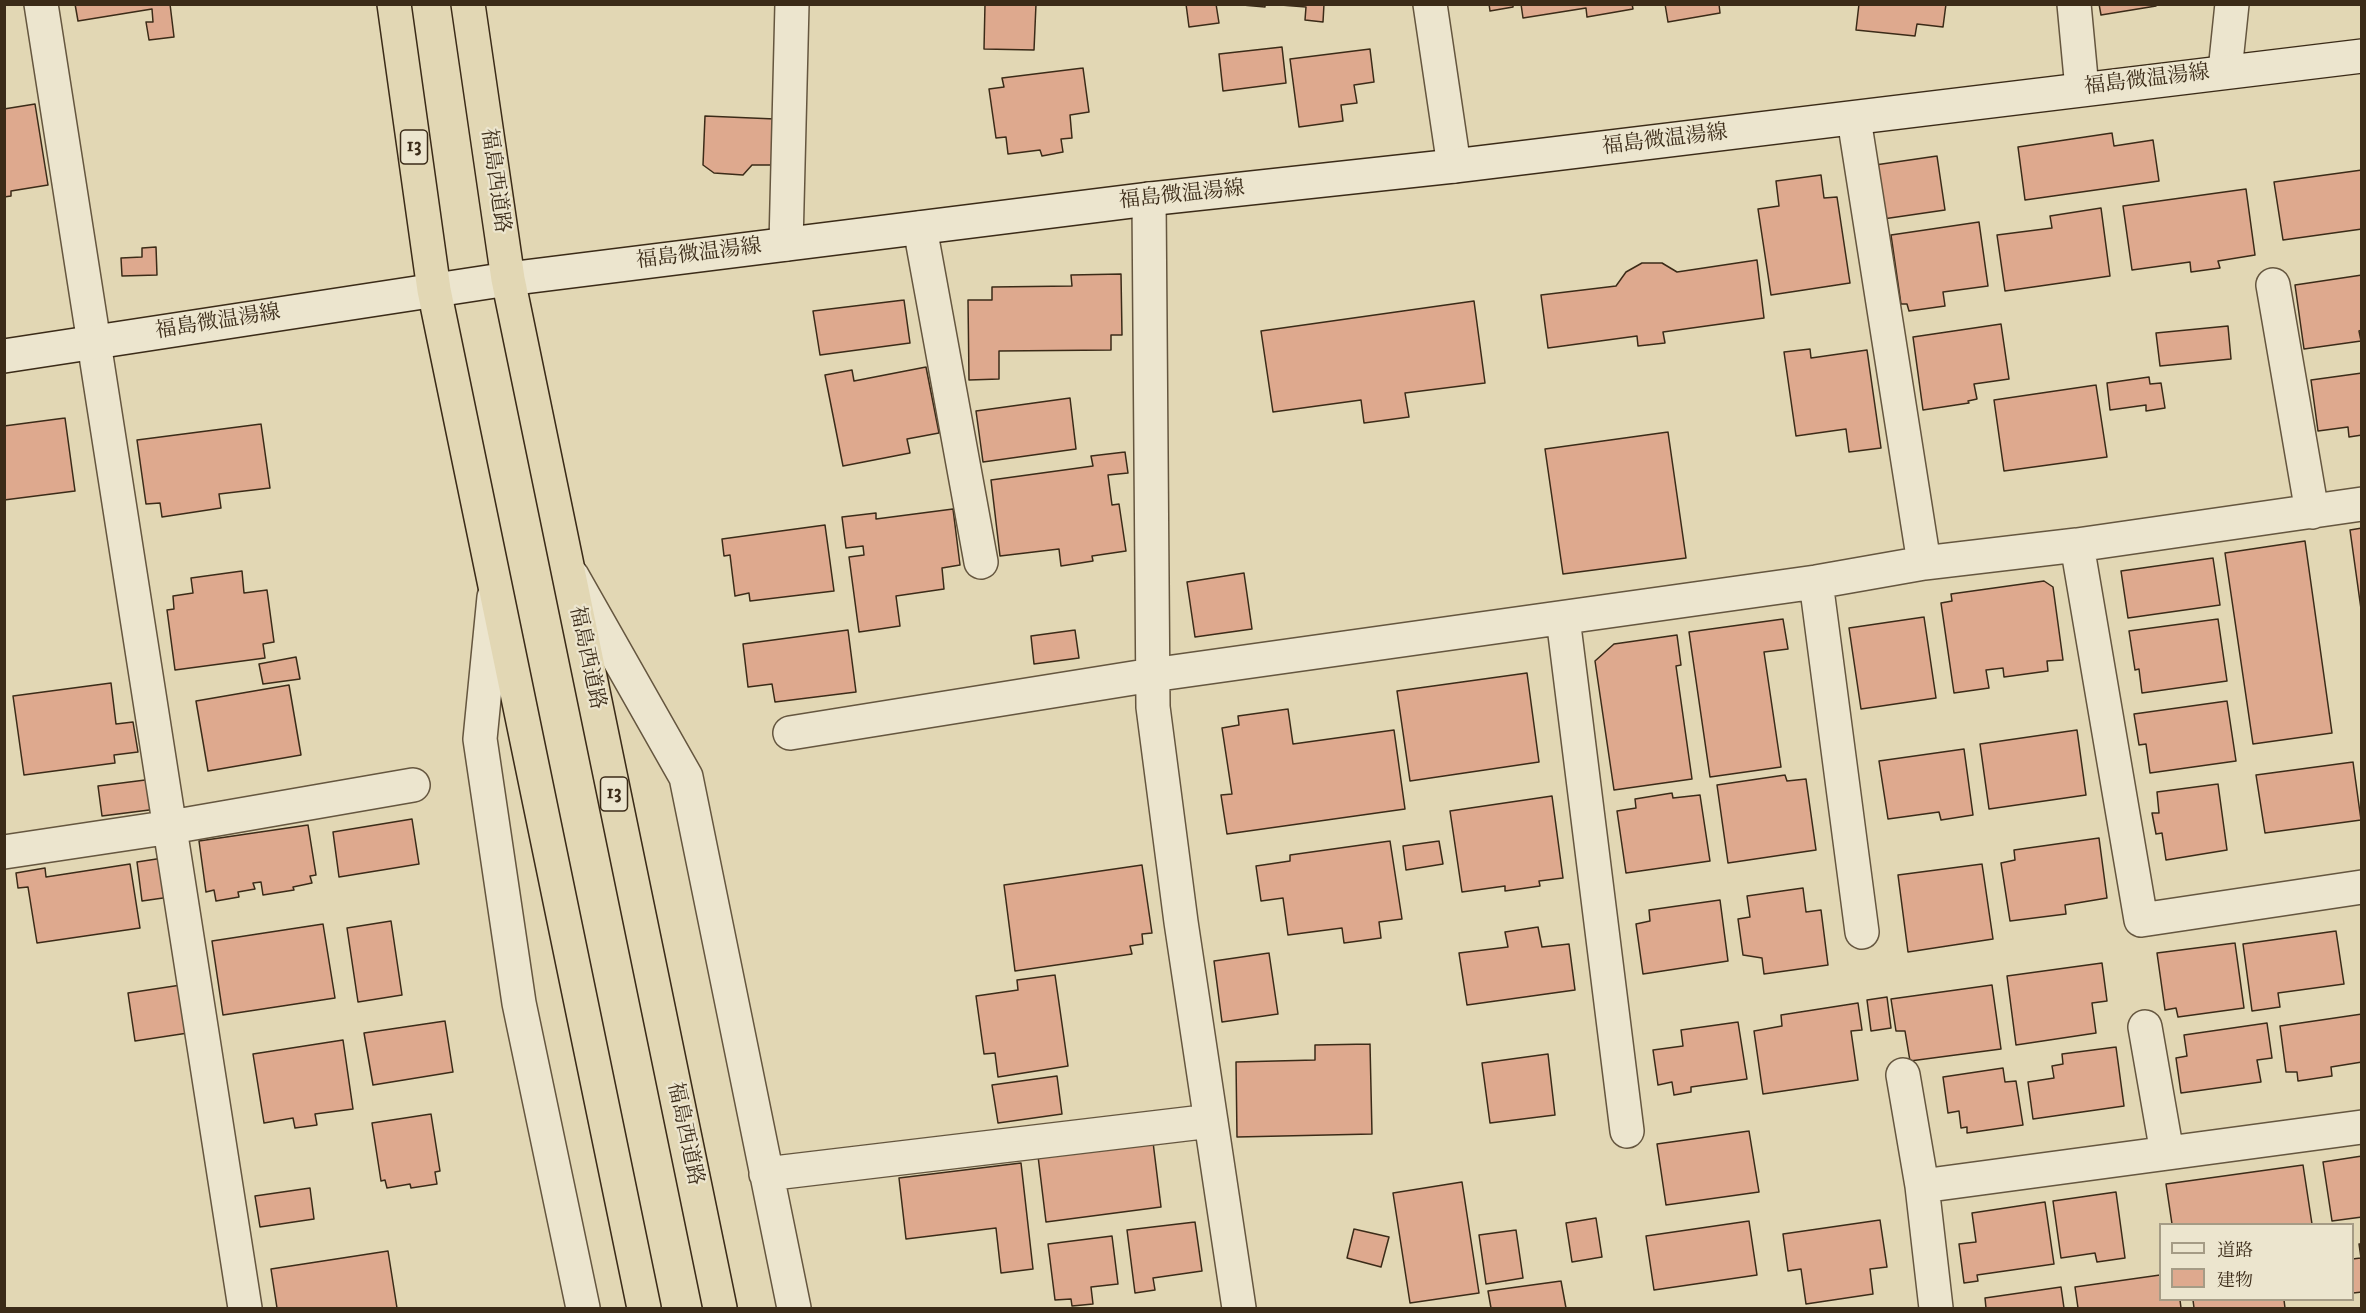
<!DOCTYPE html>
<html>
<head>
<meta charset="utf-8">
<style>
	body { margin:0 }
	#map { position:relative; width:2366px; height:1313px; overflow:hidden; background:#e2d7b4; font-family:"IM FELL DW Pica","Noto Serif JP",serif }
	canvas { display:block }
	.frame { position:absolute; inset:0; border:6px solid #3b2b18; pointer-events:none }
	.legend { position:absolute; left:2159px; top:1223px; width:195px; height:78px; box-sizing:border-box; background:#ece5ce; border:2px solid #a59b85; margin:0; padding:8px 10px; list-style:none; font-size:18px; color:#3b2b18 }
	.legend li { display:flex; align-items:center; gap:12px; height:30px }
	.legend b { width:30px; border:2px solid #a59b85 }
</style>
</head>
<body>
<div id="map">
<canvas width="2366" height="1313"></canvas>
<div class="frame"></div>
<ul class="legend">
<li><b style="height:8px;background:#ece5ce"></b>道路</li>
<li><b style="height:16px;background:#dea98e"></b>建物</li>
</ul>
</div>
<script>
const ctx = document.querySelector('canvas').getContext('2d');
ctx.lineJoin = 'round';
function fillPath(path, color) { ctx.fillStyle = color; ctx.fill(path, 'evenodd'); }
const poly = rows => new Path2D(rows.map(r => 'M' + r).join(''));
function stroke(path, color, width, dash) { ctx.strokeStyle = color; ctx.lineWidth = width; ctx.lineCap = dash ? 'butt' : 'round'; ctx.setLineDash(dash || []); ctx.stroke(path); }
function write(font, color, halo, rows, align = 'center') {
  ctx.font = font + ' "IM FELL DW Pica","Noto Serif JP",serif'; ctx.lineWidth = 4.5; ctx.setLineDash([]); ctx.textBaseline = 'middle'; ctx.strokeStyle = halo; ctx.fillStyle = color; for (const [text, x, y, turn = 0] of rows) {
    ctx.save(); ctx.translate(x, y); ctx.rotate((+turn || 0) * Math.PI / 180); ctx.textAlign = isNaN(turn) ? turn : align; if (halo) ctx.strokeText(text, 0, 0); ctx.fillText(text, 0, 0); ctx.restore();
  }
}
const building = poly([
	[75,4,170,4,174,37,149,40,146,22,153,22,152,9,78,21,75,4],
	[985,4,1036,4,1034,50,984,49,985,4],
	[1186,4,1216,4,1219,23,1189,27,1186,4],
	[1231,4,1265,4,1265,7,1231,4],
	[1268,4,1324,4,1323,22,1305,20,1306,7,1268,4],
	[1489,4,1513,4,1513,7,1490,11,1489,4],
	[1521,4,1632,4,1633,9,1587,17,1586,8,1523,18,1521,4],
	[1665,4,1719,4,1720,13,1668,22,1665,4],
	[1859,4,1946,4,1943,27,1917,24,1915,36,1856,30,1859,4],
	[2099,4,2156,4,2156,6,2101,15,2099,4],
	[1282,47,1286,83,1223,91,1219,54,1282,47],
	[1370,49,1374,82,1354,85,1357,103,1341,105,1343,121,1299,127,1290,59,1370,49],
	[1083,68,1089,112,1070,115,1072,138,1061,139,1063,152,1042,156,1040,150,1008,154,1006,137,996,138,989,89,1004,87,1002,78,1083,68],
	[35,104,48,185,11,191,11,196,4,197,4,109,35,104],
	[705,116,775,119,773,165,752,165,743,175,714,173,703,165,705,116],
	[2112,133,2114,146,2153,140,2159,181,2025,200,2018,147,2112,133],
	[1937,156,1945,210,1883,219,1875,165,1937,156],
	[2362,170,2362,229,2283,240,2274,182,2362,170],
	[1821,175,1824,198,1837,197,1850,283,1771,295,1758,209,1779,206,1776,181,1821,175],
	[2246,189,2255,255,2218,261,2220,268,2191,272,2190,262,2132,270,2123,206,2246,189],
	[2101,208,2110,276,2005,291,1997,235,2052,228,2050,216,2101,208],
	[1979,222,1988,286,1943,292,1945,306,1909,311,1907,304,1901,304,1891,235,1979,222],
	[156,247,157,275,122,276,121,258,142,257,142,248,156,247],
	[1757,260,1764,318,1663,332,1665,343,1638,346,1637,336,1548,348,1541,295,1616,286,1626,272,1642,263,1662,263,1677,272,1757,260],
	[1121,274,1122,335,1111,335,1111,350,999,351,999,379,969,380,968,300,992,300,992,287,1072,286,1071,275,1121,274],
	[2362,275,2362,330,2359,331,2361,341,2304,349,2295,285,2362,275],
	[904,300,910,343,820,355,813,311,904,300],
	[1474,301,1485,383,1405,393,1409,417,1364,423,1361,400,1273,412,1261,331,1474,301],
	[2001,324,2009,379,1974,384,1977,399,1968,401,1969,403,1923,410,1913,337,2001,324],
	[2228,326,2231,359,2160,366,2156,333,2228,326],
	[1810,349,1811,358,1867,350,1881,448,1849,452,1846,429,1796,436,1784,352,1810,349],
	[926,367,939,433,907,439,910,453,843,466,825,375,852,370,854,381,926,367],
	[2362,373,2362,435,2349,437,2348,427,2318,431,2311,380,2362,373],
	[2149,377,2150,384,2161,383,2165,408,2146,411,2146,405,2110,410,2107,383,2149,377],
	[2096,385,2107,457,2004,471,1994,400,2096,385],
	[1070,398,1076,449,983,462,976,411,1070,398],
	[65,418,75,491,4,500,4,426,65,418],
	[261,424,270,488,219,494,221,508,162,517,160,503,146,504,137,440,261,424],
	[1668,432,1686,558,1563,574,1545,449,1668,432],
	[1125,452,1128,473,1108,475,1112,505,1119,504,1126,551,1092,556,1093,561,1061,566,1059,549,1000,556,991,480,1093,466,1091,456,1125,452],
	[953,509,960,565,942,568,944,589,896,596,900,626,859,632,849,557,864,555,863,546,846,548,842,517,876,513,876,519,953,509],
	[825,525,834,591,750,601,749,593,735,596,730,555,724,556,722,539,825,525],
	[2362,528,2362,609,2361,609,2350,530,2362,528],
	[2305,541,2332,733,2253,744,2225,553,2305,541],
	[2213,558,2220,605,2128,618,2121,571,2213,558],
	[242,571,244,593,267,590,274,642,263,644,265,658,175,670,167,610,174,609,173,596,193,593,191,578,242,571],
	[1244,573,1252,629,1195,637,1187,582,1244,573],
	[2044,581,2053,587,2063,660,2047,661,2048,671,2004,677,2003,668,1986,670,1989,688,1954,693,1941,603,1952,601,1951,594,2044,581],
	[1924,617,1936,698,1861,709,1849,628,1924,617],
	[1783,619,1788,649,1764,652,1781,767,1710,777,1689,632,1783,619],
	[2218,619,2227,681,2142,693,2139,669,2135,670,2129,631,2218,619],
	[848,630,856,692,775,702,772,684,748,687,743,644,848,630],
	[1075,630,1079,658,1034,664,1031,636,1075,630],
	[1677,635,1681,665,1676,666,1692,779,1614,790,1595,661,1614,644,1677,635],
	[296,657,300,679,263,684,259,664,296,657],
	[1527,673,1539,762,1410,781,1397,691,1527,673],
	[111,683,116,724,133,722,138,752,114,755,115,763,24,775,13,696,111,683],
	[289,685,301,755,208,771,196,701,289,685],
	[2227,701,2236,761,2150,773,2146,744,2139,745,2134,714,2227,701],
	[1288,709,1293,744,1394,730,1405,809,1227,834,1221,795,1232,794,1222,728,1239,725,1238,716,1288,709],
	[2077,730,2086,795,1989,809,1980,744,2077,730],
	[1964,749,1973,815,1941,820,1939,812,1888,819,1879,761,1964,749],
	[2353,762,2361,820,2265,833,2256,775,2353,762],
	[1785,775,1787,781,1806,779,1816,850,1728,863,1717,785,1785,775],
	[153,779,157,809,102,816,98,786,153,779],
	[2218,784,2227,850,2166,860,2162,833,2156,834,2152,813,2159,813,2157,792,2218,784],
	[1672,793,1673,798,1700,795,1710,861,1626,873,1617,811,1636,808,1635,799,1672,793],
	[1552,796,1563,878,1539,881,1540,886,1505,891,1505,886,1462,892,1450,811,1552,796],
	[412,819,419,864,339,877,333,832,412,819],
	[308,825,316,875,310,876,312,883,293,887,294,890,263,895,261,882,253,883,255,889,238,892,239,897,216,901,214,890,206,892,199,841,308,825],
	[2099,838,2107,898,2065,905,2066,914,2010,921,2001,863,2015,860,2014,850,2099,838],
	[1390,841,1402,919,1379,922,1381,938,1344,943,1342,928,1288,935,1283,898,1261,901,1256,866,1290,861,1290,855,1390,841],
	[1439,841,1443,864,1406,870,1403,846,1439,841],
	[163,858,170,897,142,901,137,862,163,858],
	[130,864,140,928,37,943,28,887,18,888,16,873,45,868,46,877,130,864],
	[1982,864,1993,939,1908,952,1898,875,1982,864],
	[1142,865,1152,933,1142,934,1143,944,1130,946,1132,954,1015,971,1004,885,1142,865],
	[1803,888,1806,912,1821,910,1828,965,1764,974,1762,958,1743,955,1738,919,1750,917,1747,896,1803,888],
	[1720,900,1728,961,1643,974,1636,924,1650,921,1649,910,1720,900],
	[391,921,402,995,358,1002,347,928,391,921],
	[323,924,335,998,223,1015,212,941,323,924],
	[1538,927,1542,947,1569,944,1575,990,1467,1005,1459,953,1508,947,1505,932,1538,927],
	[2336,931,2344,984,2278,993,2280,1007,2252,1011,2243,944,2336,931],
	[2235,943,2244,1008,2178,1017,2176,1008,2165,1010,2157,953,2235,943],
	[1269,953,1278,1014,1222,1022,1214,961,1269,953],
	[2102,963,2107,1001,2092,1003,2096,1033,2016,1045,2007,976,2102,963],
	[1055,975,1068,1066,998,1077,995,1053,984,1054,976,996,1018,990,1017,980,1055,975],
	[181,985,188,1033,135,1041,128,993,181,985],
	[1992,985,2001,1049,1910,1061,1905,1031,1896,1031,1891,999,1992,985],
	[1887,997,1891,1028,1871,1031,1867,1000,1887,997],
	[1858,1003,1862,1030,1851,1031,1858,1080,1763,1094,1754,1031,1782,1026,1781,1015,1858,1003],
	[2362,1014,2362,1062,2331,1067,2332,1076,2298,1081,2297,1072,2286,1072,2280,1026,2362,1014],
	[445,1021,453,1072,373,1085,364,1033,445,1021],
	[1738,1022,1747,1079,1691,1087,1691,1092,1674,1095,1672,1082,1658,1085,1653,1050,1683,1046,1681,1030,1738,1022],
	[2267,1023,2272,1058,2257,1060,2261,1082,2181,1093,2176,1058,2187,1056,2184,1035,2267,1023],
	[343,1040,353,1109,315,1114,317,1125,295,1128,293,1118,264,1123,253,1054,343,1040],
	[1370,1044,1372,1134,1237,1137,1236,1062,1315,1060,1315,1045,1370,1044],
	[2116,1047,2124,1106,2033,1119,2028,1082,2054,1078,2052,1066,2063,1064,2062,1054,2116,1047],
	[1548,1054,1555,1115,1490,1123,1482,1063,1548,1054],
	[2003,1068,2005,1082,2016,1081,2023,1125,1967,1133,1967,1127,1961,1128,1959,1111,1948,1113,1943,1077,2003,1068],
	[1057,1076,1062,1114,998,1123,992,1085,1057,1076],
	[431,1114,440,1171,435,1172,437,1184,411,1188,410,1184,387,1188,385,1180,381,1181,372,1123,431,1114],
	[1749,1131,1759,1192,1666,1205,1657,1144,1749,1131],
	[1153,1142,1161,1207,1046,1222,1038,1156,1153,1142],
	[2362,1156,2362,1217,2332,1221,2323,1162,2362,1156],
	[1021,1163,1033,1269,1001,1273,996,1228,906,1239,899,1178,1021,1163],
	[2303,1165,2312,1224,2172,1224,2166,1184,2303,1165],
	[1462,1182,1479,1293,1410,1303,1393,1193,1462,1182],
	[310,1188,314,1219,260,1227,255,1196,310,1188],
	[2116,1192,2125,1258,2097,1262,2095,1253,2061,1258,2053,1201,2116,1192],
	[2045,1202,2054,1264,1977,1275,1978,1281,1964,1283,1959,1244,1976,1242,1972,1213,2045,1202],
	[1596,1218,1602,1257,1572,1262,1566,1223,1596,1218],
	[1880,1220,1887,1267,1870,1269,1873,1294,1806,1304,1801,1269,1788,1271,1783,1234,1880,1220],
	[1749,1221,1757,1275,1654,1290,1646,1236,1749,1221],
	[1195,1222,1202,1271,1153,1278,1155,1290,1135,1293,1127,1230,1195,1222],
	[1354,1229,1389,1237,1381,1267,1347,1258,1354,1229],
	[1516,1230,1523,1278,1486,1284,1479,1235,1516,1230],
	[1112,1236,1118,1284,1091,1287,1093,1304,1072,1306,1071,1299,1055,1300,1048,1244,1112,1236],
	[2359,1244,2362,1244,2362,1292,2353,1293,2352,1259,2361,1258,2359,1244],
	[388,1251,397,1308,277,1308,271,1269,388,1251],
	[2160,1275,2160,1300,2180,1300,2181,1308,2078,1308,2075,1287,2160,1275],
	[1561,1281,1566,1308,1491,1308,1488,1291,1561,1281],
	[2061,1287,2064,1308,1986,1308,1985,1298,2061,1287],
	[2193,1300,2284,1300,2285,1308,2194,1308,2193,1300]
]);
const minor = poly([
	[41,4,245,1308],
	[2074,4,2082,89],
	[2225,71,2232,4],
	[1854,119,1924,563],
	[1149,199,1153,707,1181,922,1239,1308],
	[920,228,981,562],
	[786,244,792,4],
	[2273,285,2312,512],
	[2077,545,2141,920,2362,887],
	[572,576,686,777,794,1308],
	[1816,582,1862,932],
	[494,597,480,739,519,1003,583,1308],
	[1563,618,1627,1131],
	[790,733,1152,675,1816,582,1924,563,2077,545,2362,504],
	[4,852,171,827,413,785],
	[2145,1027,2167,1153],
	[1903,1075,1922,1186,1936,1308],
	[766,1174,1211,1121],
	[1922,1186,2362,1127]
]);
const tertiary = poly([
	[1430,4,1454,166]
]);
const secondary = poly([
	[4,356,508,279,1149,199,1454,166,2362,56]
]);
const trunk = poly([
	[394,4,434,290,644,1308],
	[468,4,508,279,720,1308]
]);
const shields = [
	[414,147,27],
	[614,794,27]
];
const shieldNames = [
	["13",414,147],
	["13",614,794]
];
const streetNames = [
	["福島微温湯線",2147,81,-7],
	["福島微温湯線",1665,141,-7],
	["福島西道路",494,181,82],
	["福島微温湯線",1182,196,-6],
	["福島微温湯線",699,255,-7],
	["福島微温湯線",218,323,-9],
	["福島西道路",586,658,78],
	["福島西道路",684,1134,78]
];
fillPath(building, '#dea98e');
stroke(building, '#3b2b18', 1.5);
stroke(minor, '#65563f', 36);
stroke(tertiary, '#65563f', 36);
stroke(secondary, '#3b2b18', 36);
stroke(trunk, '#3b2b18', 36);
stroke(minor, '#ece5ce', 33);
stroke(tertiary, '#ece5ce', 33);
stroke(secondary, '#ece5ce', 33);
stroke(trunk, '#e2d7b4', 33);
for (const [x, y, w] of shields) { const box = new Path2D(); box.roundRect(x - w / 2, y - 17, w, 34, 4.5); ctx.fillStyle = '#ece5ce'; ctx.fill(box); stroke(box, '#3b2b18', 1.5); }
write('bold 20px', '#3b2b18', null, shieldNames);
write('21px', '#3b2b18', '#ece5ce', streetNames);
</script>
</body>
</html>
